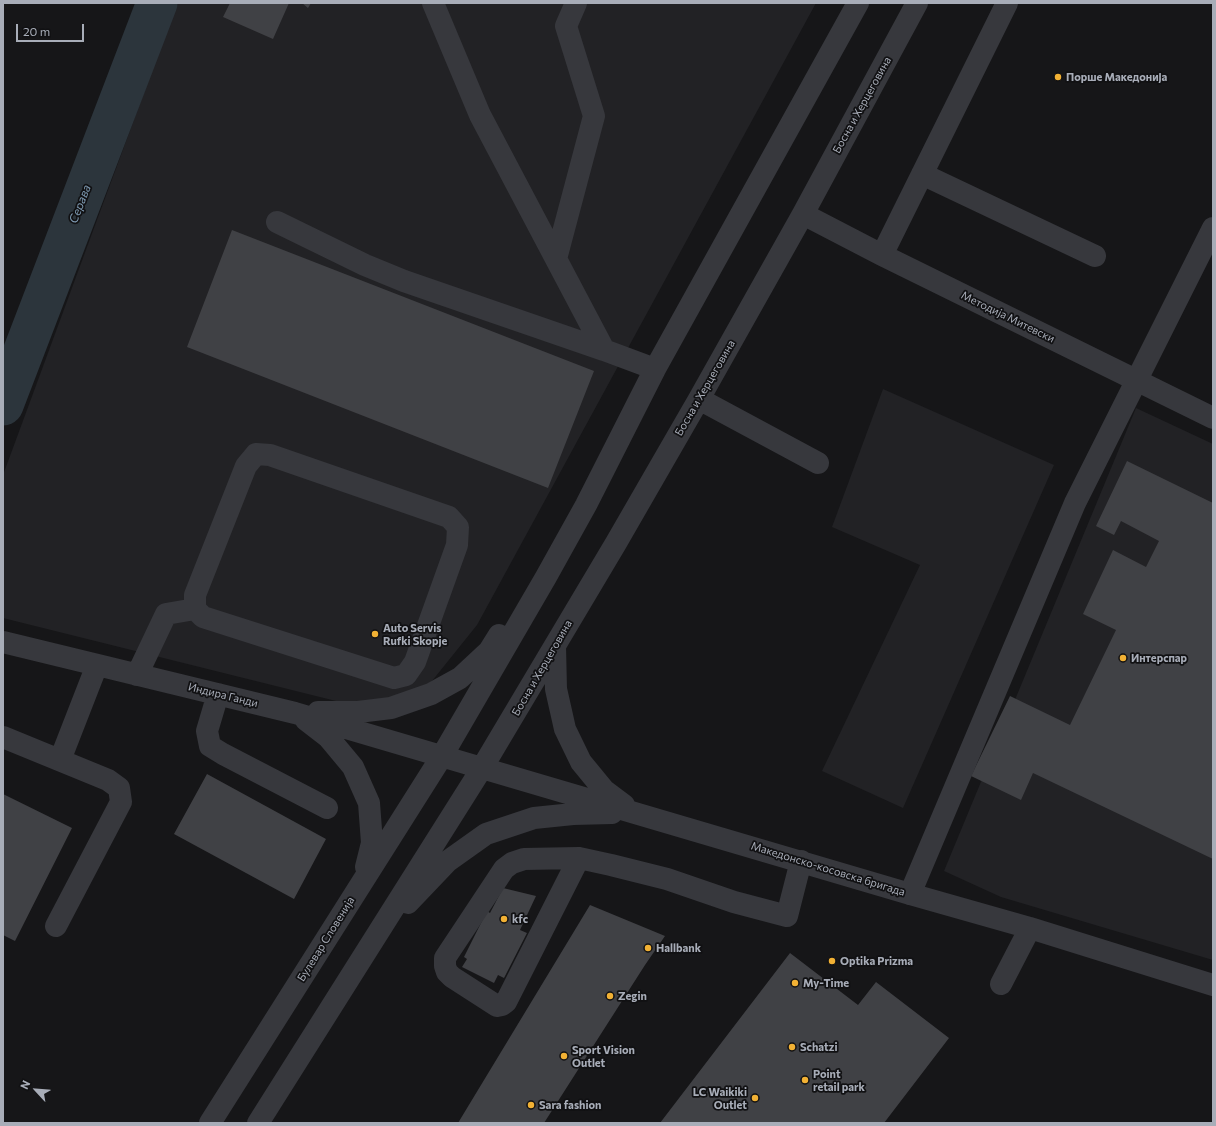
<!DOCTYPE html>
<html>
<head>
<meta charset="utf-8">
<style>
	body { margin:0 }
	#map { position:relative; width:1216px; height:1126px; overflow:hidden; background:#161618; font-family:Commissioner,sans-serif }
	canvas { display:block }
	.frame { position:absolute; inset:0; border:4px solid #a8adb8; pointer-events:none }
	.north { position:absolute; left:16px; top:1070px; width:40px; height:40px; -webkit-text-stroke:3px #111113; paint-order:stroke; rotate:296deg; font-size:11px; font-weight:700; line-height:16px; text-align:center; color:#a8adb8 }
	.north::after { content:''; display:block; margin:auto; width:14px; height:18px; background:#a8adb8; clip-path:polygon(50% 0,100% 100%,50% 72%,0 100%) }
	.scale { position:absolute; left:16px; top:24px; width:68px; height:18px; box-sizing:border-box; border:2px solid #a8adb8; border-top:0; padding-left:5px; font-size:12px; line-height:14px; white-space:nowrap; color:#a8adb8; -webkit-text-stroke:3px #111113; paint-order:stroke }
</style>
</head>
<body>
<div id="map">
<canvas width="1216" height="1126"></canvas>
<div class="frame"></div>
<div class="north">N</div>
<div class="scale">20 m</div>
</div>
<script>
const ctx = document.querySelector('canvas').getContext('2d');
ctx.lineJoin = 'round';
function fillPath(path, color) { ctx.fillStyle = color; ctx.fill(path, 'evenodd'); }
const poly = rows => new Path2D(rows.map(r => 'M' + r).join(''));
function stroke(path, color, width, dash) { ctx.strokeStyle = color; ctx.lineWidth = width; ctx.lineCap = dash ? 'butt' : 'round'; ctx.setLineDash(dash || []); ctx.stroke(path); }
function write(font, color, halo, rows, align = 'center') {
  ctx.font = font + ' Commissioner,sans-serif'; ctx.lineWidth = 3.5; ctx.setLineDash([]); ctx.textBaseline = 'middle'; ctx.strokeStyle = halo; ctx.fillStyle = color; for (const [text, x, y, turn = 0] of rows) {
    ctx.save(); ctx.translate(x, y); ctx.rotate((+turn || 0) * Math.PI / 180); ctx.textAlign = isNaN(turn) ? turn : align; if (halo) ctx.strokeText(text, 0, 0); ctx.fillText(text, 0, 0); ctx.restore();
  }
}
const built = poly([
	[177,3,816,3,477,625,432,681,408,697,348,704,3,618,3,475],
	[883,389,1054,465,903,808,822,771,920,565,832,527],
	[1136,408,1213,444,1213,960,1001,897,944,871]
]);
const river = poly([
	[3,405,157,3]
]);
const building = poly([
	[230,3,289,3,273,39,223,17],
	[302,3,311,3,308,8],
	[232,230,594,371,548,488,187,347],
	[1127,461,1213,503,1213,859,1033,773,1021,800,971,776,1010,696,1070,725,1116,630,1083,614,1113,550,1146,567,1159,541,1121,521,1114,535,1096,526],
	[207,774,326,839,294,899,174,834],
	[3,794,72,828,15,941,3,935],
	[503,888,536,896,520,930,527,933,504,978,498,975,494,983,462,967,467,959,464,957,487,911,490,913],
	[590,905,665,936,645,965,544,1123,458,1123],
	[790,953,858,1005,876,982,949,1038,884,1123,660,1123]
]);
const minor = poly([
	[433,3,480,115,604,350],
	[922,174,1095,256],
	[803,214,882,255,1213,418],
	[277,222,365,265,404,281,604,350,655,369],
	[882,255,1007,3],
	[556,259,594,116,566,26,576,3],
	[699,399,818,463],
	[256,454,270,455,449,517,458,527,457,545,415,662,406,675,394,678,203,617,195,609,195,595,246,466,256,454],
	[3,642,295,713,910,894,1030,928,1213,985],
	[555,646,556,689,565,729,581,762,604,790,624,805],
	[137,675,166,614,195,609],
	[218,694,207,731,210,746,223,754,327,808],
	[318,712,358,712,391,708,431,694,460,678,489,651,499,635],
	[306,720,328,737,353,767,369,803,372,843,366,867],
	[3,737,108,780,119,788,121,802,56,926],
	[60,760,97,665],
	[579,858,506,1002,502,1005,497,1006,452,977,447,972,445,966,445,958,504,869,512,863,524,859,579,858,611,865,667,879,734,902,787,916,801,861],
	[910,894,1075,503,1213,228],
	[408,903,448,861,486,834,534,818,573,814,612,813],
	[1001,984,1030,928],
	[210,1123,442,756,546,577,586,505,655,369,858,3],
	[258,1123,482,768,616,543,699,399,803,214,917,3]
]);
const markers = [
	[1058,77,4,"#f2b134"],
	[375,634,4,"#f2b134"],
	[1123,658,4,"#f2b134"],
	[504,919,4,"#f2b134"],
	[648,948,4,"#f2b134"],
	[832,961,4,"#f2b134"],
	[795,983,4,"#f2b134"],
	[610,996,4,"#f2b134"],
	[792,1047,4,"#f2b134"],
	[564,1056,4,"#f2b134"],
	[805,1080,4,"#f2b134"],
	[755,1098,4,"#f2b134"],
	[531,1105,4,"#f2b134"]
];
const poiNames = [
	["Порше Македонија",1066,77],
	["Auto Servis",383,628],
	["Rufki Skopje",383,641],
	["Интерспар",1131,658],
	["kfc",512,919],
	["Hallbank",656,948],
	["Optika Prizma",840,961],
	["My-Time",803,983],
	["Zegin",618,996],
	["Schatzi",800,1047],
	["Sport Vision",572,1050],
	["Outlet",572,1063],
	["Point",813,1074],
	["retail park",813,1087],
	["LC Waikiki",747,1092,"right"],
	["Outlet",747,1105,"right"],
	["Sara fashion",539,1105]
];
const streetNames = [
	["Босна и Херцеговина",862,105,-61],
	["Методија Митевски",1008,317,26],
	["Босна и Херцеговина",705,388,-60],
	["Босна и Херцеговина",542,668,-60],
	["Индира Ганди",223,695,14],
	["Македонско-косовска бригада",828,869,17],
	["Булевар Словенија",326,939,-58]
];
const waterNames = [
	["Серава",80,204,-69]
];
fillPath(built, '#222225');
stroke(river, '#2c353c', 41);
fillPath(building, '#404145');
stroke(minor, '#37383d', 22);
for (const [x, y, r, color] of markers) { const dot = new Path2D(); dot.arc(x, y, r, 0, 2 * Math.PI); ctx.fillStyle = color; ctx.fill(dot); stroke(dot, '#111113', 1.5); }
write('bold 11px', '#a8adb8', '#111113', poiNames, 'left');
write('11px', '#a8adb8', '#111113', streetNames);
write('italic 12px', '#7f9bb3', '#111113', waterNames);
</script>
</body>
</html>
